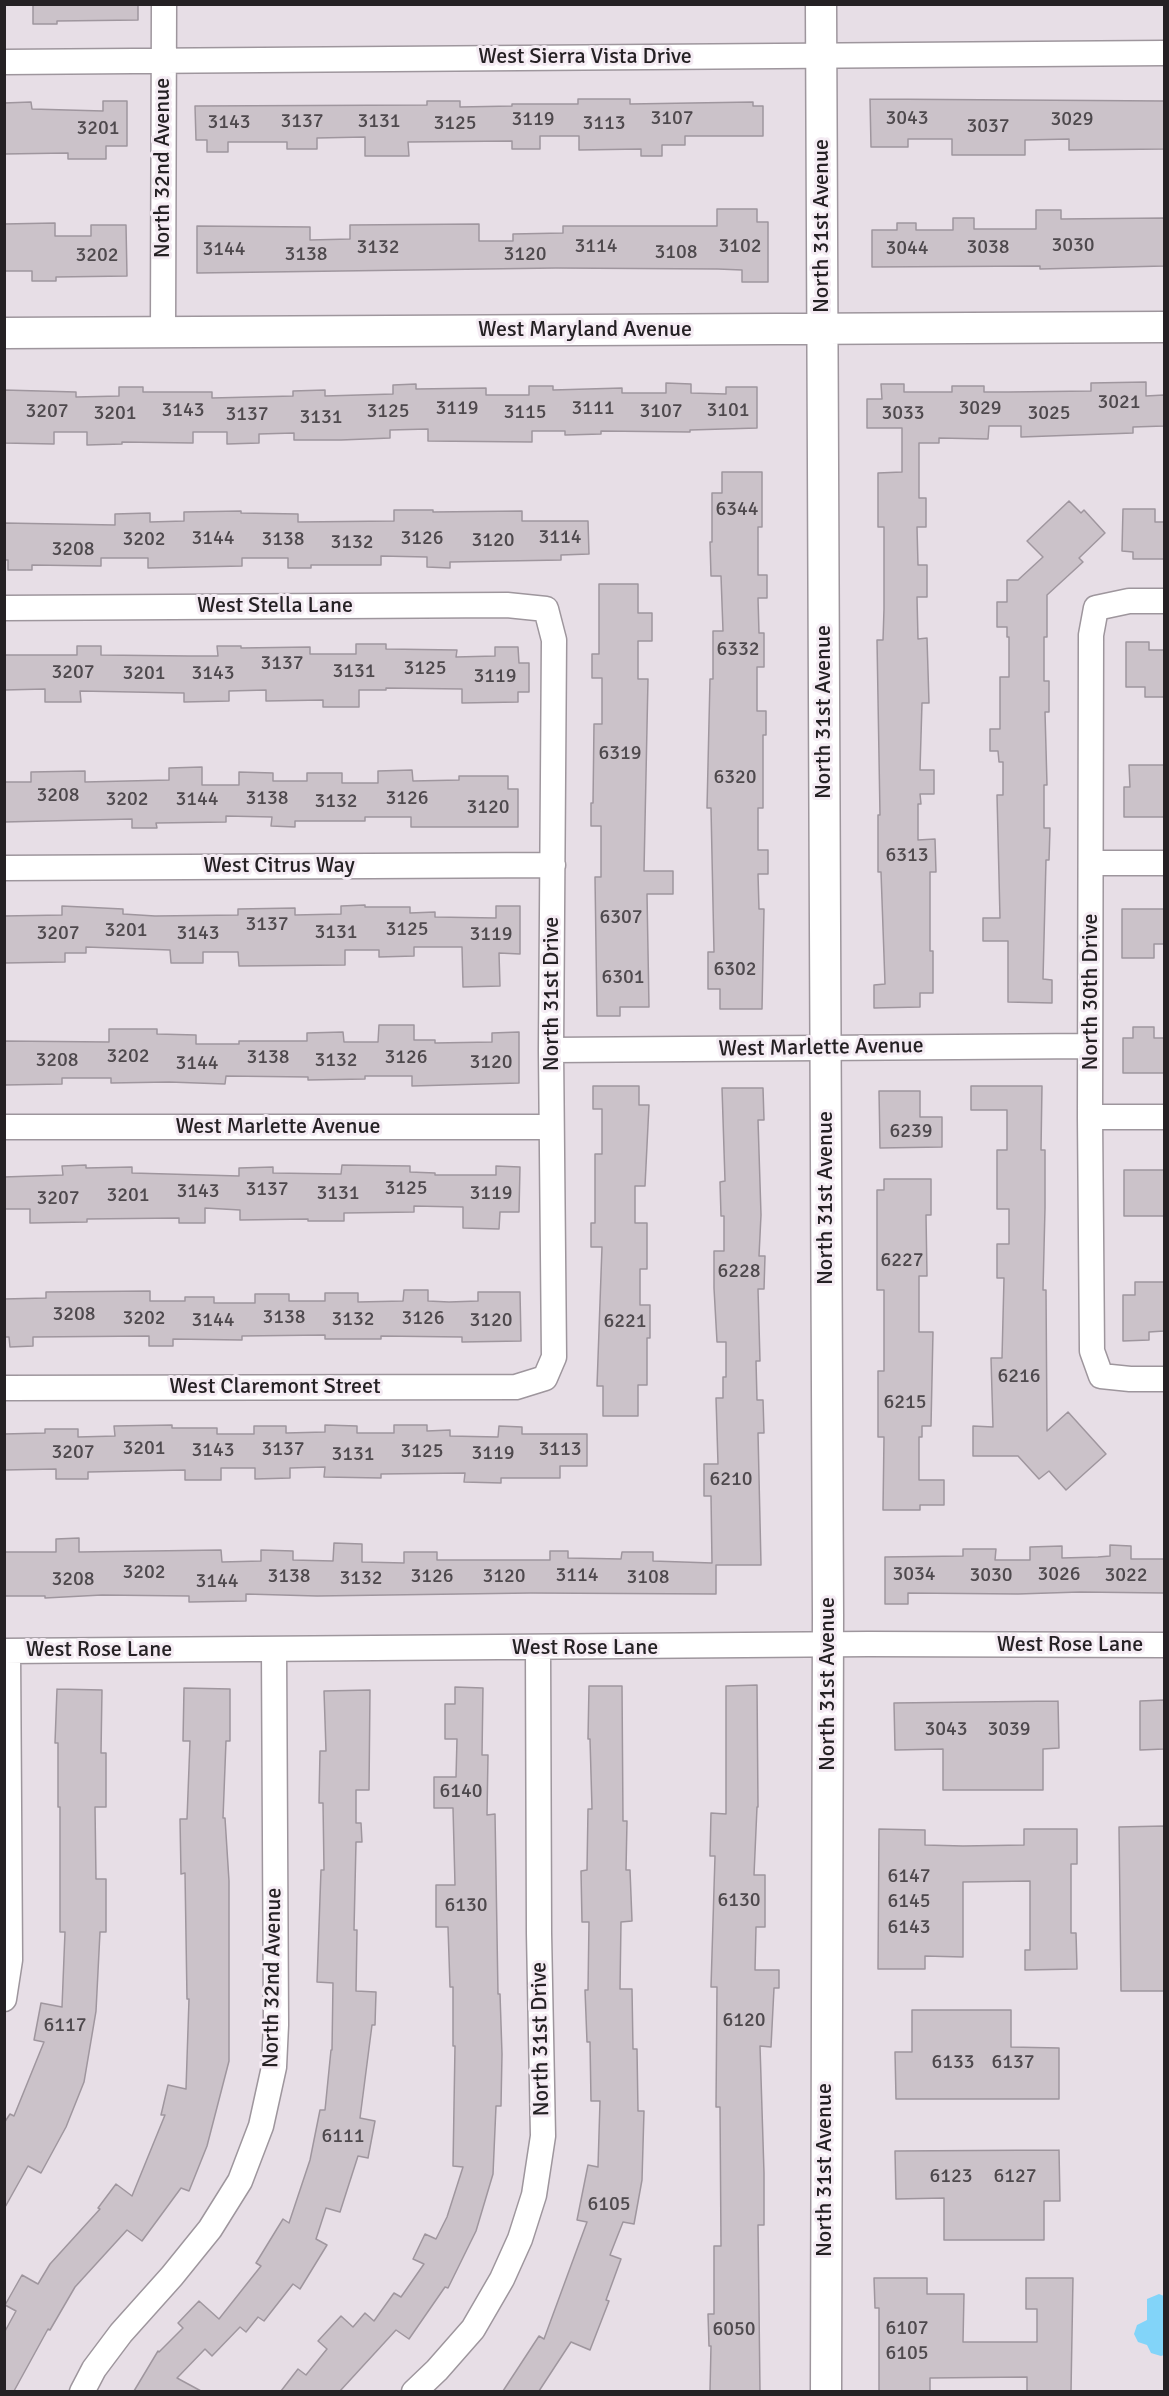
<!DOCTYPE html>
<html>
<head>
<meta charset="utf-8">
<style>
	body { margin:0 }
	#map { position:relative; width:1169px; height:2396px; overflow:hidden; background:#e7dee6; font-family:Signika,sans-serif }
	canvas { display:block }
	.frame { position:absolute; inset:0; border:6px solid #252124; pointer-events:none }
</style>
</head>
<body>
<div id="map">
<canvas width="1169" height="2396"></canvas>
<div class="frame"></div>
</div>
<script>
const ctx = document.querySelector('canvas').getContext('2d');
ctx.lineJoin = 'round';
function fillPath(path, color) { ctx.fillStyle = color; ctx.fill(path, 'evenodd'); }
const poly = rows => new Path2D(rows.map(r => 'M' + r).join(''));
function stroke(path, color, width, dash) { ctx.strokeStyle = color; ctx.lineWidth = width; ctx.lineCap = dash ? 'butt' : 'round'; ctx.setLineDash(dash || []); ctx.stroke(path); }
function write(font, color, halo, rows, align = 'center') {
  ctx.font = font + ' Signika,sans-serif'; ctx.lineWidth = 6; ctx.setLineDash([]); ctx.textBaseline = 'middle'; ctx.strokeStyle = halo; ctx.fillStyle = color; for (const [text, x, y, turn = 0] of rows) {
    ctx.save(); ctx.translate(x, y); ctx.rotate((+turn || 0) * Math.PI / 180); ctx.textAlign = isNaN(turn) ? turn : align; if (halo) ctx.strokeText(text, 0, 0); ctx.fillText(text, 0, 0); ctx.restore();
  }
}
const water = poly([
	[1159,2294,1164,2296,1164,2355,1161,2356,1151,2353,1147,2345,1138,2342,1134,2334,1137,2325,1147,2320,1147,2299]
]);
const building = poly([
	[33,4,138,4,138,20,57,21,57,24,33,24,33,4],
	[578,99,630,99,630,104,753,102,753,106,763,106,763,136,685,136,685,145,662,145,662,156,641,156,641,149,579,150,579,136,540,136,540,149,512,149,512,141,408,142,409,156,365,156,365,137,317,138,317,149,287,149,287,142,228,142,228,152,207,152,207,140,196,140,195,106,427,105,427,101,460,101,460,107,512,106,512,104,578,104,578,99],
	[870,99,1164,101,1164,149,1069,150,1069,139,1025,140,1025,155,952,155,952,139,908,139,908,147,871,147,870,99],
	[103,101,127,101,127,146,106,146,106,159,68,159,68,153,4,154,4,103,31,102,32,109,103,111,103,101],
	[717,209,757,209,757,222,768,222,768,282,742,282,742,270,718,269,556,268,197,273,197,226,310,227,310,240,350,239,350,225,479,224,479,241,513,241,513,234,563,233,563,226,717,226,717,209],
	[1036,210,1061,210,1061,219,1164,218,1164,266,1040,269,1040,266,872,267,872,230,897,230,897,223,916,223,916,230,953,230,953,218,974,218,974,229,1036,229,1036,210],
	[55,223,55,236,91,236,91,225,126,225,127,276,56,277,56,281,32,281,32,271,4,271,4,224,55,223],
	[1146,382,1146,396,1164,395,1164,426,1133,427,1133,433,1021,437,1021,426,989,426,988,439,939,438,939,443,919,443,919,498,926,498,926,527,917,527,918,565,927,565,927,597,917,597,918,639,927,638,929,703,922,703,920,770,934,770,934,794,920,794,921,804,918,804,918,840,935,839,936,872,930,872,930,951,933,951,933,993,920,993,920,1007,874,1008,874,985,885,984,881,872,878,872,878,815,880,815,877,640,883,640,884,609,884,527,878,527,878,473,902,472,902,428,867,428,867,399,882,399,881,384,904,384,904,392,952,392,952,386,984,386,984,392,1009,392,1091,391,1091,383,1146,382],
	[666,383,691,384,691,393,726,394,726,387,757,387,757,428,690,430,690,432,601,431,601,434,565,435,565,431,532,431,532,442,428,441,428,429,390,430,390,438,341,440,294,440,294,433,259,434,259,443,227,444,227,432,193,432,193,443,122,442,122,444,87,445,87,432,54,432,54,444,4,443,4,390,76,392,76,397,119,396,119,387,143,387,143,392,212,392,212,398,293,396,293,391,325,390,325,396,393,394,393,385,416,384,416,389,486,388,486,395,529,395,529,386,553,386,553,390,622,388,622,393,666,393,666,383],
	[722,472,762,472,762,527,758,527,758,575,767,575,767,598,758,598,759,633,764,633,764,667,757,667,757,711,766,711,766,735,763,735,763,808,758,808,758,850,768,850,768,874,758,874,759,909,764,909,762,1009,720,1009,720,989,708,989,708,952,714,952,711,808,707,808,710,679,713,679,713,631,723,631,721,576,711,576,710,542,712,542,712,493,722,493,722,472],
	[1069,501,1081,513,1084,510,1105,533,1079,558,1083,562,1047,595,1047,637,1044,637,1044,681,1049,681,1049,712,1045,712,1047,785,1044,785,1044,828,1050,828,1049,860,1046,860,1043,979,1052,980,1052,1003,1008,1002,1008,941,983,941,983,918,1000,918,997,795,1003,795,1003,762,999,762,998,751,990,751,990,729,1000,729,1000,677,1009,677,1009,637,1007,637,1007,627,997,627,997,602,1007,602,1007,580,1018,580,1043,557,1027,541,1069,501],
	[1123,509,1155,509,1155,522,1164,522,1164,559,1133,559,1133,552,1122,551,1123,509],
	[394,510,433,510,433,512,522,511,522,521,588,521,589,554,561,555,561,560,450,562,450,568,427,567,427,557,381,556,381,565,311,565,311,568,288,568,288,558,242,558,242,566,148,568,148,558,101,558,101,566,32,565,32,570,8,570,8,560,4,560,4,523,115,525,115,514,150,513,150,522,184,521,184,512,241,511,241,513,298,514,298,522,394,521,394,510],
	[599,584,638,584,638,613,652,613,652,641,638,641,638,679,648,679,644,871,673,871,673,894,647,894,649,1007,620,1007,620,1016,597,1016,595,877,601,877,601,826,591,826,591,803,593,803,594,724,602,724,602,678,592,678,592,654,599,654,599,584],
	[1126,642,1149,642,1149,650,1164,650,1164,697,1145,697,1145,687,1126,687,1126,642],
	[356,644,386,644,386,649,457,650,456,657,495,656,495,647,518,647,519,663,529,663,529,692,518,692,518,702,462,703,462,689,386,688,386,690,359,690,359,707,323,707,323,700,266,701,266,690,229,691,229,701,184,702,184,693,80,691,81,702,45,702,45,689,4,690,4,655,77,655,77,646,101,646,101,655,189,656,218,656,217,646,241,646,241,648,310,647,310,654,356,654,356,644],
	[1129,765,1164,765,1164,817,1124,817,1124,787,1130,787,1129,765],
	[202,767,202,785,239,785,239,772,273,773,273,781,307,781,307,773,342,773,342,783,378,783,378,771,412,770,413,781,459,780,459,776,508,776,508,789,518,789,518,827,411,827,411,817,365,817,365,821,295,821,295,827,271,826,272,817,226,816,226,822,156,823,157,828,132,828,132,819,4,822,4,782,31,782,31,772,85,771,85,782,169,780,169,768,202,767],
	[365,905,365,907,410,907,410,913,435,912,435,917,496,918,496,906,520,906,520,954,499,953,500,986,463,987,462,947,414,947,414,956,379,957,379,950,345,950,345,965,239,966,238,952,203,952,203,963,171,963,170,950,86,947,86,953,65,953,65,962,4,963,4,916,62,915,62,906,123,909,123,914,155,916,238,915,238,909,295,908,295,915,341,914,341,906,365,905],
	[1122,909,1164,909,1164,944,1154,944,1154,958,1122,958,1122,909],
	[379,1025,414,1025,414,1040,435,1040,435,1043,492,1042,492,1033,519,1032,519,1083,412,1086,412,1076,365,1076,365,1079,308,1080,308,1077,226,1076,225,1084,169,1082,111,1083,111,1078,62,1078,62,1084,4,1085,4,1041,109,1042,109,1029,157,1029,157,1034,196,1035,196,1044,239,1044,239,1041,307,1041,307,1033,343,1032,344,1042,378,1042,379,1025],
	[1133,1027,1154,1027,1154,1038,1164,1038,1164,1073,1123,1073,1123,1038,1133,1038,1133,1027],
	[593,1086,639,1086,639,1105,649,1105,645,1186,635,1186,635,1223,647,1223,647,1269,640,1269,640,1305,650,1305,650,1338,647,1338,647,1385,638,1385,638,1416,603,1416,603,1386,597,1386,602,1247,591,1247,591,1223,595,1223,595,1154,602,1154,602,1109,593,1109,593,1086],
	[971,1086,1042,1086,1041,1150,1045,1150,1045,1208,1043,1290,1046,1290,1047,1431,1068,1412,1106,1454,1066,1490,1049,1471,1039,1479,1018,1456,973,1456,973,1426,993,1427,991,1358,1002,1358,1004,1278,997,1278,997,1244,1009,1244,1009,1209,997,1209,997,1150,1007,1150,1007,1110,971,1110,971,1086],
	[722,1088,763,1088,764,1120,758,1120,761,1215,759,1256,765,1256,764,1289,758,1289,760,1361,756,1361,757,1400,763,1400,764,1433,758,1433,761,1565,716,1565,716,1594,531,1593,317,1596,246,1594,246,1601,189,1602,189,1596,102,1595,45,1598,45,1596,4,1596,4,1552,56,1552,56,1539,79,1538,79,1552,221,1550,222,1562,261,1561,261,1550,293,1551,293,1560,333,1561,334,1543,362,1544,362,1562,404,1563,404,1552,437,1552,437,1560,550,1560,550,1551,568,1551,568,1558,621,1559,622,1552,653,1552,653,1561,712,1563,711,1496,704,1496,704,1464,718,1464,716,1398,723,1398,723,1377,726,1377,726,1342,717,1342,714,1288,714,1251,724,1251,724,1216,721,1216,720,1182,725,1181,722,1088],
	[879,1091,920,1091,920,1117,942,1117,942,1147,880,1148,879,1091],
	[86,1165,86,1168,132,1167,132,1173,239,1176,239,1168,273,1167,273,1173,341,1174,342,1165,410,1166,410,1172,435,1173,435,1175,496,1175,496,1166,520,1167,519,1212,500,1212,499,1229,463,1228,463,1207,414,1206,414,1212,344,1213,344,1221,308,1221,308,1219,240,1220,240,1210,205,1208,205,1223,179,1223,179,1218,87,1219,87,1222,30,1223,30,1209,4,1209,4,1177,63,1175,62,1166,86,1165],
	[1124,1170,1164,1170,1164,1216,1124,1216,1124,1170],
	[884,1179,931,1179,931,1215,926,1215,927,1276,919,1276,919,1332,933,1332,931,1426,922,1426,922,1437,919,1437,919,1480,944,1480,944,1505,920,1505,920,1510,883,1510,884,1437,878,1437,878,1371,884,1371,884,1290,877,1290,877,1190,884,1190,884,1179],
	[1135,1282,1164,1282,1164,1331,1149,1332,1149,1340,1123,1341,1123,1295,1135,1295,1135,1282],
	[404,1290,428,1290,428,1301,449,1302,478,1301,478,1292,520,1292,521,1341,462,1342,462,1337,381,1336,381,1339,325,1339,325,1335,242,1336,242,1340,173,1339,173,1346,149,1346,149,1336,33,1337,33,1346,10,1347,9,1337,4,1337,4,1299,46,1298,46,1292,150,1291,150,1301,185,1301,185,1297,214,1297,214,1303,255,1303,255,1294,289,1294,289,1301,325,1301,325,1293,358,1293,358,1302,403,1301,404,1290],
	[172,1425,172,1428,217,1428,217,1434,254,1434,254,1426,286,1426,286,1433,325,1432,325,1425,357,1426,357,1433,394,1433,394,1425,427,1425,427,1431,450,1430,450,1436,498,1437,499,1426,522,1427,522,1434,587,1434,587,1466,560,1466,560,1478,501,1478,501,1483,464,1482,465,1473,381,1474,381,1478,324,1477,325,1467,290,1468,290,1478,255,1479,255,1468,221,1468,221,1480,185,1480,185,1470,88,1472,88,1479,56,1479,56,1469,4,1470,4,1434,45,1433,45,1429,78,1429,78,1437,115,1436,114,1426,172,1425],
	[1110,1545,1131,1546,1131,1559,1164,1559,1164,1593,1080,1592,1018,1594,908,1593,908,1604,885,1604,885,1557,963,1556,963,1549,996,1549,995,1560,1030,1560,1030,1547,1062,1546,1062,1558,1098,1557,1110,1556,1110,1545],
	[757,1685,758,1807,757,1807,754,1875,765,1875,765,1927,756,1927,755,1970,779,1970,779,1988,774,1988,771,2047,760,2046,764,2173,764,2225,758,2225,760,2391,710,2391,711,2346,709,2346,708,2314,714,2314,714,2246,721,2246,720,2107,716,2107,717,1987,711,1987,715,1856,710,1856,711,1813,726,1814,726,1686,757,1685],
	[589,1686,622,1686,623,1821,627,1821,626,1870,630,1870,632,1921,621,1922,620,1989,632,1989,633,2049,637,2049,638,2111,644,2111,642,2180,634,2224,623,2222,610,2255,621,2259,606,2300,609,2301,590,2350,571,2342,539,2391,503,2391,539,2336,544,2339,587,2222,577,2220,588,2165,598,2167,600,2101,591,2101,590,2042,587,2042,585,1990,588,1990,589,1922,582,1922,581,1871,587,1870,588,1809,592,1809,590,1739,588,1739,589,1686],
	[455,1687,483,1688,482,1755,488,1755,487,1815,495,1814,498,1994,500,1994,502,2054,501,2106,496,2106,493,2174,476,2231,448,2288,445,2287,409,2339,396,2330,340,2391,281,2391,298,2369,306,2375,327,2349,318,2341,341,2316,353,2327,365,2313,374,2321,394,2293,401,2297,424,2264,413,2259,425,2234,436,2239,447,2217,463,2167,453,2166,455,2046,453,2046,453,1987,450,1987,448,1927,436,1927,436,1885,455,1885,453,1808,434,1808,434,1777,456,1777,457,1739,445,1739,445,1704,455,1704,455,1687],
	[184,1688,230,1689,230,1741,226,1741,223,1818,225,1818,229,1881,229,2061,207,2146,189,2191,181,2188,142,2241,127,2230,75,2287,50,2330,48,2329,14,2391,4,2391,4,2333,16,2311,5,2305,22,2275,38,2284,50,2264,100,2209,98,2208,116,2184,132,2196,165,2115,161,2115,168,2085,186,2089,189,1999,187,1999,185,1873,181,1874,180,1819,187,1819,190,1741,183,1741,184,1688],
	[57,1689,102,1690,101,1753,106,1753,106,1807,95,1807,96,1879,106,1879,106,1932,100,1932,96,2011,84,2082,66,2127,41,2173,28,2166,4,2209,4,2123,10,2114,14,2116,44,2042,34,2040,41,2003,62,2007,65,1932,60,1932,60,1807,58,1807,58,1743,55,1743,57,1689],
	[370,1690,369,1790,356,1790,356,1823,361,1823,362,1842,356,1842,354,1930,357,1930,356,1991,376,1992,375,2025,372,2025,360,2118,375,2121,368,2158,358,2156,340,2212,326,2208,316,2239,327,2245,300,2289,293,2284,264,2321,258,2317,246,2332,240,2327,212,2356,205,2349,177,2378,201,2391,134,2391,158,2351,159,2352,183,2328,178,2323,199,2301,219,2319,261,2266,256,2263,283,2219,289,2223,310,2160,320,2110,325,2110,331,2050,332,2050,333,1983,317,1982,321,1870,324,1870,323,1803,319,1803,320,1751,326,1751,324,1691,370,1690],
	[1164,1700,1164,1749,1140,1750,1140,1701,1164,1700],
	[1058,1701,1059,1748,1043,1749,1043,1790,943,1790,943,1749,895,1750,894,1703,1058,1701],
	[1164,1826,1164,1991,1121,1991,1119,1827,1164,1826],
	[879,1829,925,1830,925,1845,963,1846,1024,1845,1024,1829,1077,1829,1077,1864,1071,1864,1071,1933,1076,1933,1077,1969,1025,1970,1025,1950,1030,1950,1030,1881,963,1882,963,1957,925,1956,925,1969,878,1969,879,1829],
	[912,2010,1011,2010,1011,2047,1059,2048,1059,2099,896,2099,895,2052,912,2052,912,2010],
	[1059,2150,1060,2201,1044,2201,1044,2240,944,2240,944,2198,896,2199,895,2151,1059,2150],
	[874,2278,927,2278,927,2294,964,2294,963,2342,1037,2342,1037,2309,1026,2309,1026,2278,1073,2278,1071,2391,1027,2391,1027,2377,930,2378,930,2391,879,2391,879,2308,875,2308,874,2278]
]);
const minor = poly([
	[4,62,1164,53],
	[163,331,164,4],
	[1164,601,1129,601,1096,608,1091,635,1090,1117,1092,1351,1101,1376,1130,1379,1164,1379],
	[4,608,507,605,546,609,554,640,551,1050,554,1357,545,1378,516,1387,4,1388],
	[1091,863,1164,863],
	[4,868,553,865],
	[551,1050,1090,1046],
	[1090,1117,1164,1117],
	[4,1127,551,1127],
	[4,1651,868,1644,1164,1645],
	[4,1999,10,1960,8,1651],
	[82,2392,94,2369,121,2333,172,2276,210,2229,240,2181,261,2126,274,2067,276,2025,274,1649],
	[414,2392,437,2370,473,2329,502,2279,520,2239,534,2195,543,2136,539,1933,538,1648]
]);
const tertiary = poly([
	[821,4,828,1614,826,2392],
	[4,333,1164,327]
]);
const numberNames = [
	["3107",672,119],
	["3043",907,119],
	["3119",533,120],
	["3029",1072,120],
	["3137",302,122],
	["3131",379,122],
	["3143",229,123],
	["3125",455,124],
	["3113",604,124],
	["3037",988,127],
	["3201",98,129],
	["3030",1073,246],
	["3114",596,247],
	["3102",740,247],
	["3132",378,248],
	["3038",988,248],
	["3044",907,249],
	["3144",224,250],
	["3108",676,253],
	["3138",306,255],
	["3120",525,255],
	["3202",97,256],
	["3021",1119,403],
	["3119",457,409],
	["3111",593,409],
	["3029",980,409],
	["3143",183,411],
	["3101",728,411],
	["3207",47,412],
	["3125",388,412],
	["3107",661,412],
	["3115",525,413],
	["3201",115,414],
	["3033",903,414],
	["3025",1049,414],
	["3137",247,415],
	["3131",321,418],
	["6344",737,510],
	["3114",560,538],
	["3144",213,539],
	["3126",422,539],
	["3202",144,540],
	["3138",283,540],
	["3120",493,541],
	["3132",352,543],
	["3208",73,550],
	["6332",738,650],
	["3137",282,664],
	["3125",425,669],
	["3131",354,672],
	["3207",73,673],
	["3201",144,674],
	["3143",213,674],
	["3119",495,677],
	["6319",620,754],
	["6320",735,778],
	["3208",58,796],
	["3138",267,799],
	["3126",407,799],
	["3202",127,800],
	["3144",197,800],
	["3132",336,802],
	["3120",488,808],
	["6313",907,856],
	["6307",621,918],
	["3137",267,925],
	["3125",407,930],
	["3201",126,931],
	["3131",336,933],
	["3207",58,934],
	["3143",198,934],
	["3119",491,935],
	["6302",735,970],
	["6301",623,978],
	["3202",128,1057],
	["3138",268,1058],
	["3126",406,1058],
	["3208",57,1061],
	["3132",336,1061],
	["3120",491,1063],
	["3144",197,1064],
	["6239",911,1132],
	["3125",406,1189],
	["3137",267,1190],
	["3143",198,1192],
	["3131",338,1194],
	["3119",491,1194],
	["3201",128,1196],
	["3207",58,1199],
	["6227",902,1261],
	["6228",739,1272],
	["3208",74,1315],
	["3138",284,1318],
	["3202",144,1319],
	["3126",423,1319],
	["3132",353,1320],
	["3144",213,1321],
	["3120",491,1321],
	["6221",625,1322],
	["6216",1019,1377],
	["6215",905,1403],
	["3201",144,1449],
	["3137",283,1450],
	["3113",560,1450],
	["3143",213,1451],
	["3125",422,1452],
	["3207",73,1453],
	["3119",493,1454],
	["3131",353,1455],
	["6210",731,1480],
	["3202",144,1573],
	["3034",914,1575],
	["3026",1059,1575],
	["3114",577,1576],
	["3030",991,1576],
	["3022",1126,1576],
	["3138",289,1577],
	["3126",432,1577],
	["3120",504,1577],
	["3108",648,1578],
	["3132",361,1579],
	["3208",73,1580],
	["3144",217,1582],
	["3043",946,1730],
	["3039",1009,1730],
	["6140",461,1792],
	["6147",909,1877],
	["6130",739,1901],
	["6145",909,1902],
	["6130",466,1906],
	["6143",909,1928],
	["6120",744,2021],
	["6117",65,2026],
	["6133",953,2063],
	["6137",1013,2063],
	["6111",343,2137],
	["6123",951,2177],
	["6127",1015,2177],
	["6105",609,2205],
	["6107",907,2329],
	["6050",734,2330],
	["6105",907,2354]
];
const streetNames = [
	["West Sierra Vista Drive",585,57],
	["North 32nd Avenue",163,168,-90],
	["North 31st Avenue",822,226,-90],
	["West Maryland Avenue",585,330],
	["West Stella Lane",275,606],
	["North 31st Avenue",824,712,-90],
	["West Citrus Way",279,866],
	["North 30th Drive",1091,992,-90],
	["North 31st Drive",552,994,-90],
	["West Marlette Avenue",821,1048,-1],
	["West Marlette Avenue",278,1127],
	["North 31st Avenue",826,1198,-90],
	["West Claremont Street",275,1387],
	["West Rose Lane",1070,1645],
	["West Rose Lane",585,1648],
	["West Rose Lane",99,1650],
	["North 31st Avenue",828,1684,-90],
	["North 32nd Avenue",273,1978,-89],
	["North 31st Drive",541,2039,-91],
	["North 31st Avenue",825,2170,-90]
];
fillPath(water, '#82d4f9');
fillPath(building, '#cbc2c9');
stroke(building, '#9f969e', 1.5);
stroke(minor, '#9e969d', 27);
stroke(tertiary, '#9e969d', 33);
stroke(minor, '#fff', 24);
stroke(tertiary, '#fff', 30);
write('20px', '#4e494d', null, numberNames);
write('22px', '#252124', '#f4ebf3', streetNames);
</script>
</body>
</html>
